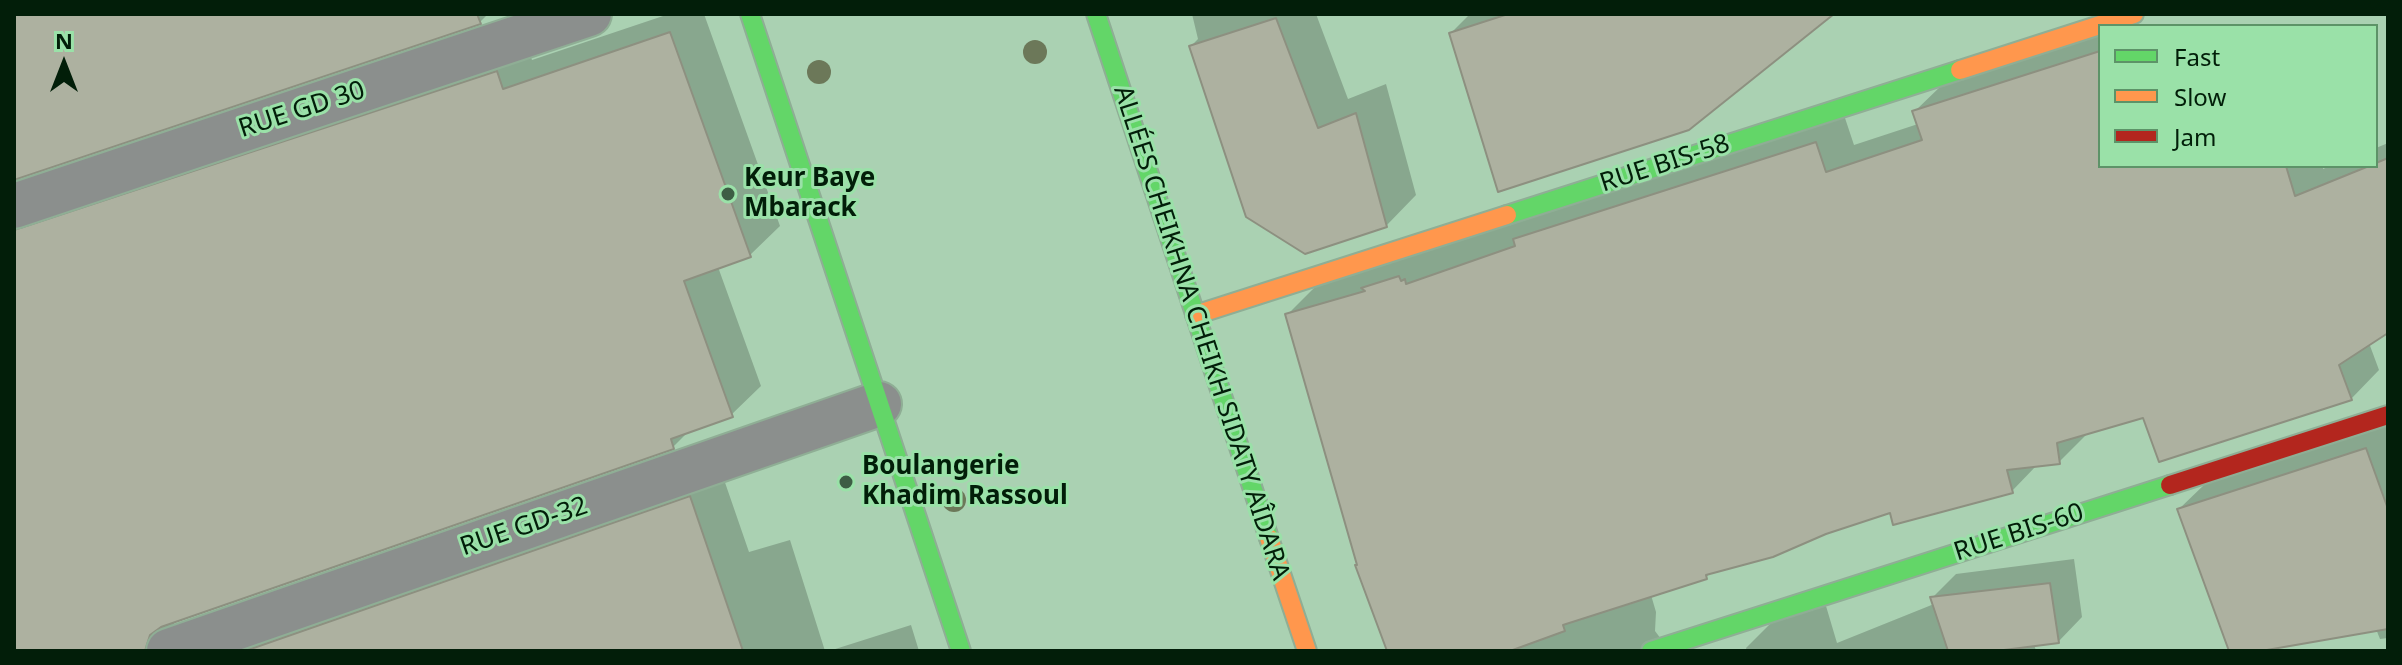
<!DOCTYPE html>
<html>
<head>
<meta charset="utf-8">
<style>
	body { margin:0 }
	#map { position:relative; width:2402px; height:665px; overflow:hidden; background:#aad1b2; font-family:"Noto Sans",sans-serif }
	canvas { display:block }
	.frame { position:absolute; inset:0; border:16px solid #021e09; pointer-events:none }
	.legend { position:absolute; left:2098px; top:24px; width:280px; height:144px; box-sizing:border-box; background:#9ae1a8; border:2px solid #5d9368; margin:0; padding:10px 14px; list-style:none; font-size:24px; color:#021e09 }
	.legend li { display:flex; align-items:center; gap:16px; height:40px }
	.legend b { width:40px; border:2px solid #5d9368 }
	.north { position:absolute; left:24px; top:24px; width:80px; height:80px; -webkit-text-stroke:6px #9ae1a8; paint-order:stroke; rotate:0deg; font-size:22px; font-weight:700; line-height:32px; text-align:center; color:#021e09 }
	.north::after { content:''; display:block; margin:auto; width:28px; height:36px; background:#021e09; clip-path:polygon(50% 0,100% 100%,50% 72%,0 100%) }
</style>
</head>
<body>
<div id="map">
<canvas width="2402" height="665"></canvas>
<div class="frame"></div>
<ul class="legend">
<li><b style="height:10px;background:#63d668"></b>Fast</li>
<li><b style="height:10px;background:#ff974d"></b>Slow</li>
<li><b style="height:10px;background:#b3261e"></b>Jam</li>
</ul>
<div class="north">N</div>
</div>
<script>
const ctx = document.querySelector('canvas').getContext('2d');
ctx.lineJoin = 'round';
function fillPath(path, color) { ctx.fillStyle = color; ctx.fill(path, 'evenodd'); }
const poly = rows => new Path2D(rows.map(r => 'M' + r).join(''));
function stroke(path, color, width, dash) { ctx.strokeStyle = color; ctx.lineWidth = width; ctx.lineCap = dash ? 'butt' : 'round'; ctx.setLineDash(dash || []); ctx.stroke(path); }
function write(font, color, halo, rows, align = 'center') {
  ctx.font = font + ' "Noto Sans",sans-serif'; ctx.lineWidth = 6; ctx.setLineDash([]); ctx.textBaseline = 'middle'; ctx.strokeStyle = halo; ctx.fillStyle = color; for (const [text, x, y, turn = 0] of rows) {
    ctx.save(); ctx.translate(x, y); ctx.rotate((+turn || 0) * Math.PI / 180); ctx.textAlign = isNaN(turn) ? turn : align; if (halo) ctx.strokeText(text, 0, 0); ctx.fillText(text, 0, 0); ctx.restore();
  }
}
const shadow = poly([
	[14,14,488,14,480,22,19,176,19,184,526,43,532,60,669,14,704,14,780,226,750,255,718,267,761,386,731,415,690,430,673,447,174,621,175,630,720,468,749,552,790,540,825,651,14,651],
	[1192,14,1316,14,1348,99,1386,84,1416,195,1386,226,1191,46,1198,39],
	[1470,14,1822,14,1451,33],
	[2100,33,2100,166,2323,166,2323,169,2330,166,2376,166,2376,148,2388,143,2388,331,2369,343,2379,370,2351,399,2144,416,2087,434,2059,462,2038,464,2012,491,1892,511,1711,572,1706,577,1651,595,1656,612,1655,631,1670,651,1389,651,1288,314,1316,286,1844,115,1854,145,1918,124,1914,112,1943,84],
	[2388,425,2388,638,2380,639,2376,629,2249,651,2231,651,2179,509,2205,484],
	[2074,559,2082,617,2058,642,2034,644,2036,651,1747,651,1746,648,1771,623,1826,606,1837,643,1934,604,1932,598,1956,574],
	[911,625,919,651,829,651]
]);
const building = poly([
	[14,14,477,14,481,24,14,180,14,14],
	[1508,14,1834,14,1689,130,1498,192,1449,33,1508,14],
	[1276,18,1318,128,1356,113,1387,227,1305,254,1246,217,1189,46,1276,18],
	[670,32,751,257,684,281,733,417,671,439,674,449,161,627,150,635,145,651,14,651,14,230,497,71,503,89,670,32],
	[2100,51,2100,166,2286,166,2295,196,2369,166,2376,166,2376,163,2388,158,2388,333,2339,365,2352,400,2159,462,2143,418,2057,443,2060,464,2007,470,2013,493,1893,525,1890,513,1826,534,1773,557,1706,575,1707,579,1563,625,1565,631,1510,651,1387,651,1355,565,1357,565,1285,314,1365,291,1361,288,1399,276,1401,281,1405,279,1406,284,1515,246,1513,239,1816,142,1826,172,1922,140,1912,111,2100,51],
	[2366,448,2388,509,2388,629,2261,651,2229,651,2177,509,2366,448],
	[690,496,743,651,245,651,690,496],
	[2050,583,2059,643,1996,651,1948,651,1930,597,2050,583]
]);
const street = poly([
	[14,206,589,14],
	[169,651,879,404]
]);
const fast = poly([
	[750,14,961,651],
	[1096,14,1269,538],
	[1507,215,1960,70],
	[1651,651,2170,485]
]);
const slow = poly([
	[1960,70,2134,14],
	[1195,315,1507,215],
	[1269,538,1307,651]
]);
const jam = poly([
	[2170,485,2388,415]
]);
const trees = [
	[1035,52],
	[819,72],
	[954,500]
];
const markers = [
	[728,194,8,"#3d5d44"],
	[846,482,8,"#3d5d44"]
];
const streetNames = [
	["RUE GD 30",302,110,-18],
	["RUE BIS-58",1665,164,-18],
	["ALLÉES CHEIKHNA CHEIKH SIDATY AÎDARA",1201,333,72],
	["RUE GD-32",524,527,-19],
	["RUE BIS-60",2019,533,-18]
];
const poiNames = [
	["Keur Baye",744,179],
	["Mbarack",744,209],
	["Boulangerie",862,467],
	["Khadim Rassoul",862,497]
];
fillPath(shadow, '#0003');
fillPath(building, '#adb1a0');
stroke(building, '#8d9080', 2);
stroke(street, '#8fae95', 48);
stroke(fast, '#8fae95', 22);
stroke(slow, '#8fae95', 22);
stroke(jam, '#8fae95', 22);
stroke(street, '#8b8f8d', 44);
stroke(fast, '#63d668', 18);
stroke(slow, '#ff974d', 18);
stroke(jam, '#b3261e', 18);
ctx.fillStyle = '#6c7859';
for (const [x, y] of trees) { ctx.beginPath(); ctx.arc(x, y, 12, 0, 2 * Math.PI); ctx.fill(); }
for (const [x, y, r, color] of markers) { const dot = new Path2D(); dot.arc(x, y, r, 0, 2 * Math.PI); ctx.fillStyle = color; ctx.fill(dot); stroke(dot, '#9ae1a8', 3); }
write('26px', '#021e09', '#9ae1a8', streetNames);
write('bold 26px', '#021e09', '#9ae1a8', poiNames, 'left');
</script>
</body>
</html>
